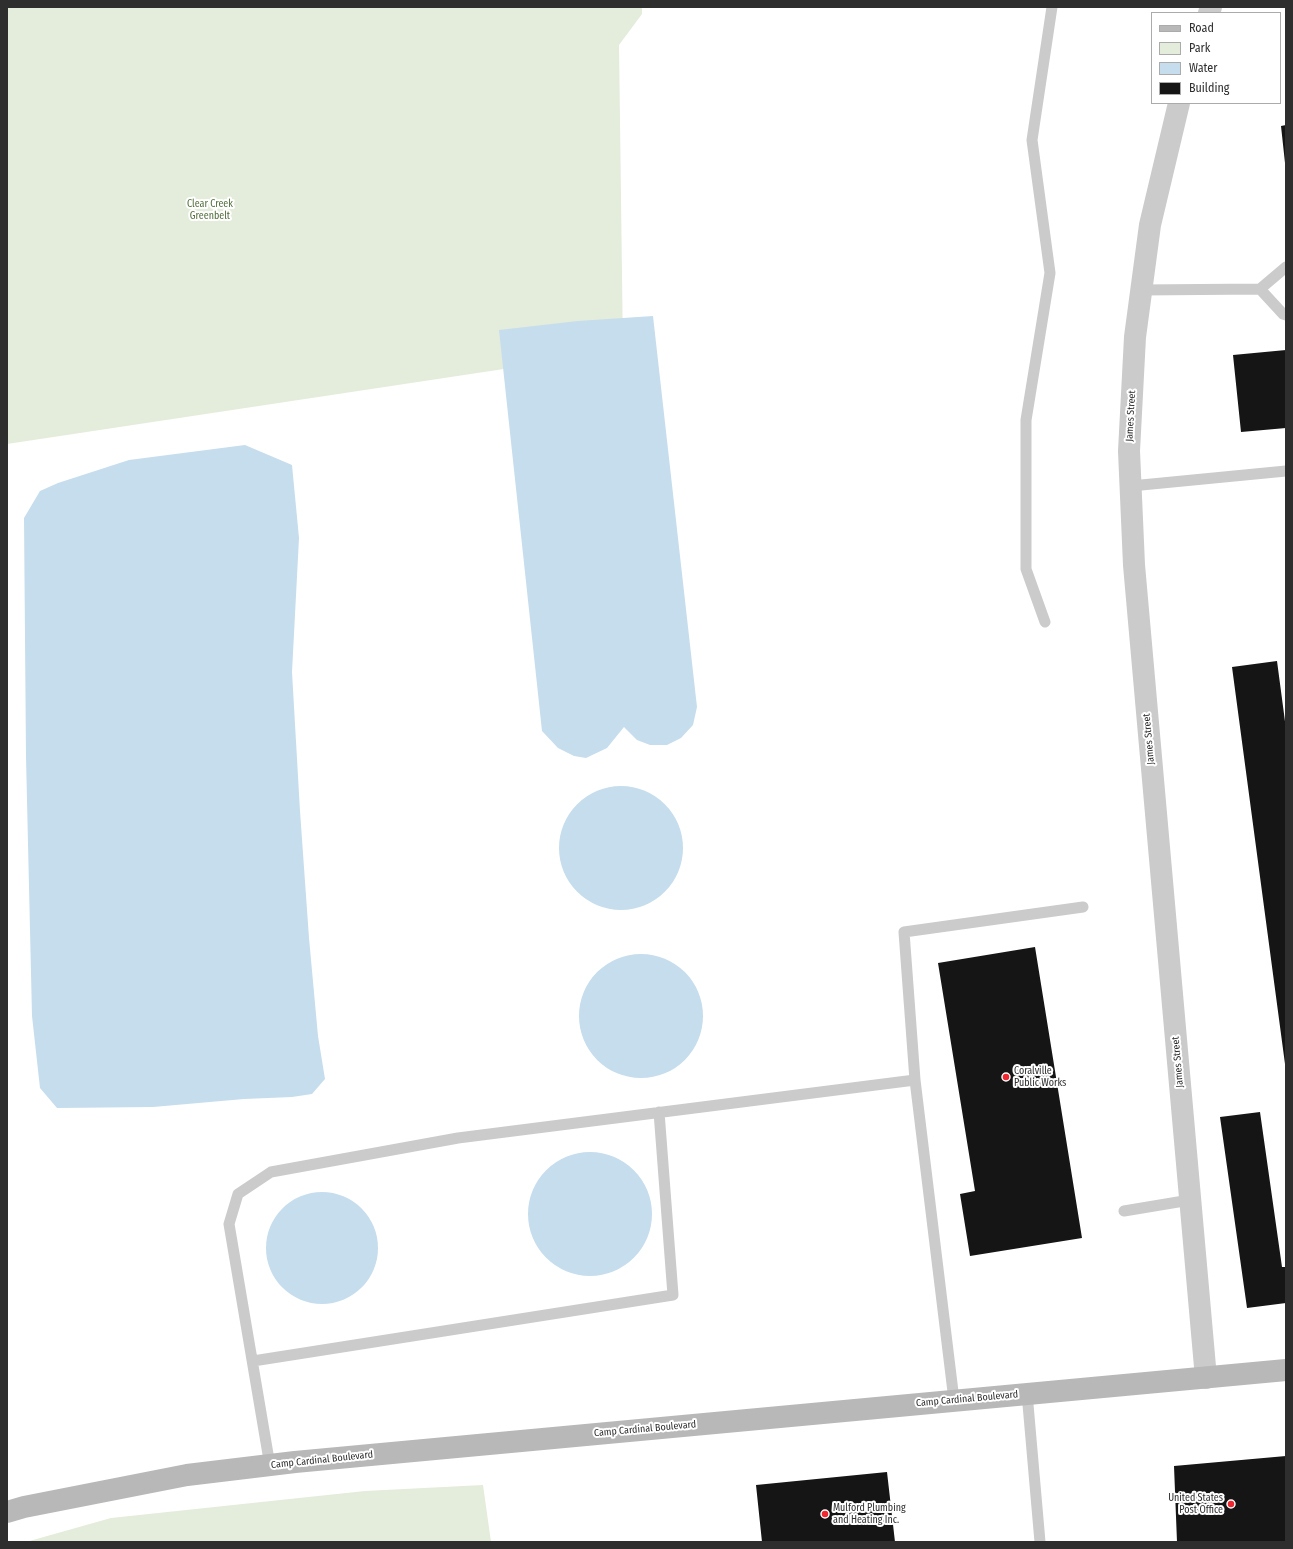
<!DOCTYPE html>
<html>
<head>
<meta charset="utf-8">
<style>
	body { margin:0 }
	#map { position:relative; width:1293px; height:1549px; overflow:hidden; background:#fff; font-family:"Fira Sans Condensed",sans-serif }
	canvas { display:block }
	.frame { position:absolute; inset:0; border:8px solid #2e2e2e; pointer-events:none }
	.legend { position:absolute; left:1151px; top:12px; width:130px; height:92px; box-sizing:border-box; background:#fff; border:1px solid #ababab; margin:0; padding:5px 7px; list-style:none; font-size:12px; color:#2e2e2e }
	.legend li { display:flex; align-items:center; gap:8px; height:20px }
	.legend b { width:20px; border:1px solid #ababab }
</style>
</head>
<body>
<div id="map">
<canvas width="1293" height="1549"></canvas>
<div class="frame"></div>
<ul class="legend">
<li><b style="height:5px;background:#b8b8b8"></b>Road</li>
<li><b style="height:11px;background:#e4ecdb"></b>Park</li>
<li><b style="height:11px;background:#c6dded"></b>Water</li>
<li><b style="height:11px;background:#151515"></b>Building</li>
</ul>
</div>
<script>
const ctx = document.querySelector('canvas').getContext('2d');
ctx.lineJoin = 'round';
function fillPath(path, color) { ctx.fillStyle = color; ctx.fill(path, 'evenodd'); }
const poly = rows => new Path2D(rows.map(r => 'M' + r).join(''));
function stroke(path, color, width, dash) { ctx.strokeStyle = color; ctx.lineWidth = width; ctx.lineCap = dash ? 'butt' : 'round'; ctx.setLineDash(dash || []); ctx.stroke(path); }
function write(font, color, halo, rows, align = 'center') {
  ctx.font = font + ' "Fira Sans Condensed",sans-serif'; ctx.lineWidth = 4; ctx.setLineDash([]); ctx.textBaseline = 'middle'; ctx.strokeStyle = halo; ctx.fillStyle = color; for (const [text, x, y, turn = 0] of rows) {
    ctx.save(); ctx.translate(x, y); ctx.rotate((+turn || 0) * Math.PI / 180); ctx.textAlign = isNaN(turn) ? turn : align; if (halo) ctx.strokeText(text, 0, 0); ctx.fillText(text, 0, 0); ctx.restore();
  }
}
const green = poly([
	[7,7,642,7,642,14,619,45,623,351,7,444],
	[483,1485,491,1542,26,1542,111,1518,365,1491]
]);
const water = poly([
	[653,316,697,707,693,725,681,738,667,745,650,745,637,740,624,727,607,748,586,758,574,756,558,748,542,731,499,330,578,321],
	[245,445,292,465,299,538,292,672,300,811,309,938,318,1036,325,1079,312,1094,292,1097,244,1099,153,1107,57,1108,40,1088,32,1016,26,757,24,518,40,491,58,483,129,460],
	'559 848a62 62 0 1 1 124 0a62 62 0 1 1-124 0Z',
	'579 1016a62 62 0 1 1 124 0a62 62 0 1 1-124 0Z',
	'528 1214a62 62 0 1 1 124 0a62 62 0 1 1-124 0Z',
	'266 1248a56 56 0 1 1 112 0a56 56 0 1 1-112 0Z'
]);
const building = poly([
	[1286,125,1286,163,1285,163,1281,126],
	[1286,350,1286,428,1241,432,1233,355],
	[1277,661,1286,729,1285,1064,1232,667],
	[1035,947,1082,1238,970,1256,960,1194,975,1191,938,963],
	[1260,1112,1282,1267,1286,1267,1286,1303,1247,1308,1220,1117],
	[1286,1456,1286,1542,1177,1542,1174,1466],
	[887,1472,895,1542,762,1542,756,1485]
]);
const lane = poly([
	[1260,289,1283,314,1286,315],
	[1141,290,1260,289,1286,267],
	[1131,486,1286,471],
	[1045,622,1026,569,1026,420,1050,273,1032,140,1052,7],
	[915,1080,904,932,1083,907],
	[1124,1211,1190,1200],
	[253,1361,673,1295,659,1112],
	[1027,1393,1040,1542],
	[270,1466,229,1224,238,1194,271,1172,458,1138,915,1080,954,1400]
]);
const street = poly([
	[1209,13,1211,7],
	[1179,103,1150,225,1135,337,1129,451,1134,565,1206,1378]
]);
const secondary = poly([
	[7,1512,24,1507,187,1475,295,1462,1286,1370]
]);
const markers = [
	[1006,1077,4,"#ee2730"],
	[1231,1504,4,"#ee2730"],
	[825,1514,4,"#ee2730"]
];
const parkNames = [
	["Clear Creek",210,204],
	["Greenbelt",210,216]
];
const streetNames = [
	["James Street",1131,416,-87],
	["James Street",1149,739,-95],
	["James Street",1178,1062,-95],
	["Camp Cardinal Boulevard",967,1399,-5],
	["Camp Cardinal Boulevard",645,1429,-5],
	["Camp Cardinal Boulevard",322,1460,-6]
];
const poiNames = [
	["Coralville",1014,1071],
	["Public Works",1014,1083],
	["United States",1223,1498,"right"],
	["Post Office",1223,1510,"right"],
	["Mulford Plumbing",833,1508],
	["and Heating Inc.",833,1520]
];
fillPath(green, '#e4ecdb');
fillPath(water, '#c6dded');
fillPath(building, '#151515');
stroke(lane, '#cbcbcb', 11);
stroke(street, '#cbcbcb', 22);
stroke(secondary, '#b8b8b8', 22);
for (const [x, y, r, color] of markers) { const dot = new Path2D(); dot.arc(x, y, r, 0, 2 * Math.PI); ctx.fillStyle = color; ctx.fill(dot); stroke(dot, '#fff', 1.5); }
write('10px', '#506c39', '#fff', parkNames);
write('10px', '#2e2e2e', '#fff', streetNames);
write('10px', '#2e2e2e', '#fff', poiNames, 'left');
</script>
</body>
</html>
